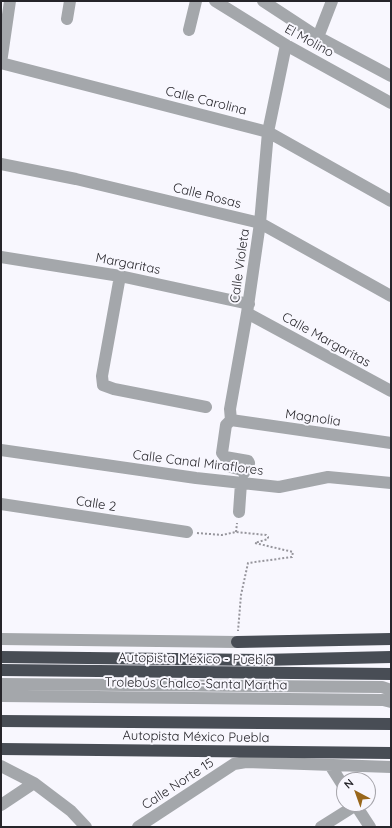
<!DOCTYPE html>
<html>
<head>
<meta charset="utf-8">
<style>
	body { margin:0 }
	#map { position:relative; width:392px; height:828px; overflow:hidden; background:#f8f7fe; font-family:Quicksand,sans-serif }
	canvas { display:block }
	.frame { position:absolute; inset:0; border:2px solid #26252a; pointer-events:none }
	.north { position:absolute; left:336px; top:772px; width:40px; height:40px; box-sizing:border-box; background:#f8f7fe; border:1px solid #a4a3a9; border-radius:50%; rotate:319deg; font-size:11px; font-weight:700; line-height:16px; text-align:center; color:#26252a }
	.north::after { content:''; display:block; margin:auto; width:14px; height:18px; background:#99671b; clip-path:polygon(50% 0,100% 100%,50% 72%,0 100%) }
</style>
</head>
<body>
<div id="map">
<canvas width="392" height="828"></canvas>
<div class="frame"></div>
<div class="north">N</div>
</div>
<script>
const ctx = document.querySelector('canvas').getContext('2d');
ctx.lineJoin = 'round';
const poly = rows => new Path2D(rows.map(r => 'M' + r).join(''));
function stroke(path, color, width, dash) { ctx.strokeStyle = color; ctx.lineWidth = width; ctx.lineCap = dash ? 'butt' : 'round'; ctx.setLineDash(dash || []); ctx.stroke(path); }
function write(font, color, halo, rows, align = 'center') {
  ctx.font = font + ' Quicksand,sans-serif'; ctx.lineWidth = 4; ctx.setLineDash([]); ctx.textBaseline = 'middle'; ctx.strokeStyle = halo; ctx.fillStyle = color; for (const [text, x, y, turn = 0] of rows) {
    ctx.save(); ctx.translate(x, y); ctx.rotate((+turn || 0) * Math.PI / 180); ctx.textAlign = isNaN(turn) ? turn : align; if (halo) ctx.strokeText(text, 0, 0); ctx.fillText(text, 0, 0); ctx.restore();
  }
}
const path = poly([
	[236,532,237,523],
	[197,533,222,535,236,532,266,535,268,537,268,539,255,543,293,552,292,557,248,563,241,595,238,631]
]);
const minor = poly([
	[10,1,1,63,268,132,391,201],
	[215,1,286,45,391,103],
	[263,1,318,37,391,76],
	[67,19,70,1],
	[189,30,196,1],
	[318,37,332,1],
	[1,164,76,179,260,223,391,296],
	[1,257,120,276,249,304],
	[120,276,102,376,103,385,114,389,206,407],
	[247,313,391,391],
	[231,420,230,409,247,313,260,223,268,132,286,45],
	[231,420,391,443],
	[231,420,226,425,222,453,225,457,248,461,249,463,246,466,233,463,231,464,231,467,242,470,244,473],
	[1,450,196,478,279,487,328,477,391,483],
	[1,504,187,532],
	[239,512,241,483],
	[1,639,237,642],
	[1,684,382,687,391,690],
	[1,696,383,700,391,702],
	[330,765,344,787],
	[1,766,34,783,71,811,86,827],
	[355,804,370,827],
	[1,805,34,783],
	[138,827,234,764,246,762,391,767],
	[321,827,356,805]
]);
const highway = poly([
	[237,642,391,639],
	[1,657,261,660,391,657],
	[1,670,391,674],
	[1,721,391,724],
	[1,749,391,753]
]);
const streetNames = [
	["El Molino",309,41,29],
	["Calle Carolina",206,101,14],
	["Calle Rosas",207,196,14],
	["Margaritas",128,264,11],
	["Calle Violeta",240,266,-82],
	["Calle Margaritas",326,340,29],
	["Magnolia",313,418,8],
	["Calle Canal Miraflores",198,463,7],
	["Calle 2",96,504,9],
	["Autopista México - Puebla",196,659,1],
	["Trolebús Chalco-Santa Martha",196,684,1],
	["Autopista México Puebla",196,737,1],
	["Calle Norte 15",178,784,-33]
];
stroke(path, '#96959c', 2, [2, 2]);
stroke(minor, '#a4a7ab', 12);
stroke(highway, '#484d55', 12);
write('13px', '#26252a', '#f8f7fe', streetNames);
</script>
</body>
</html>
